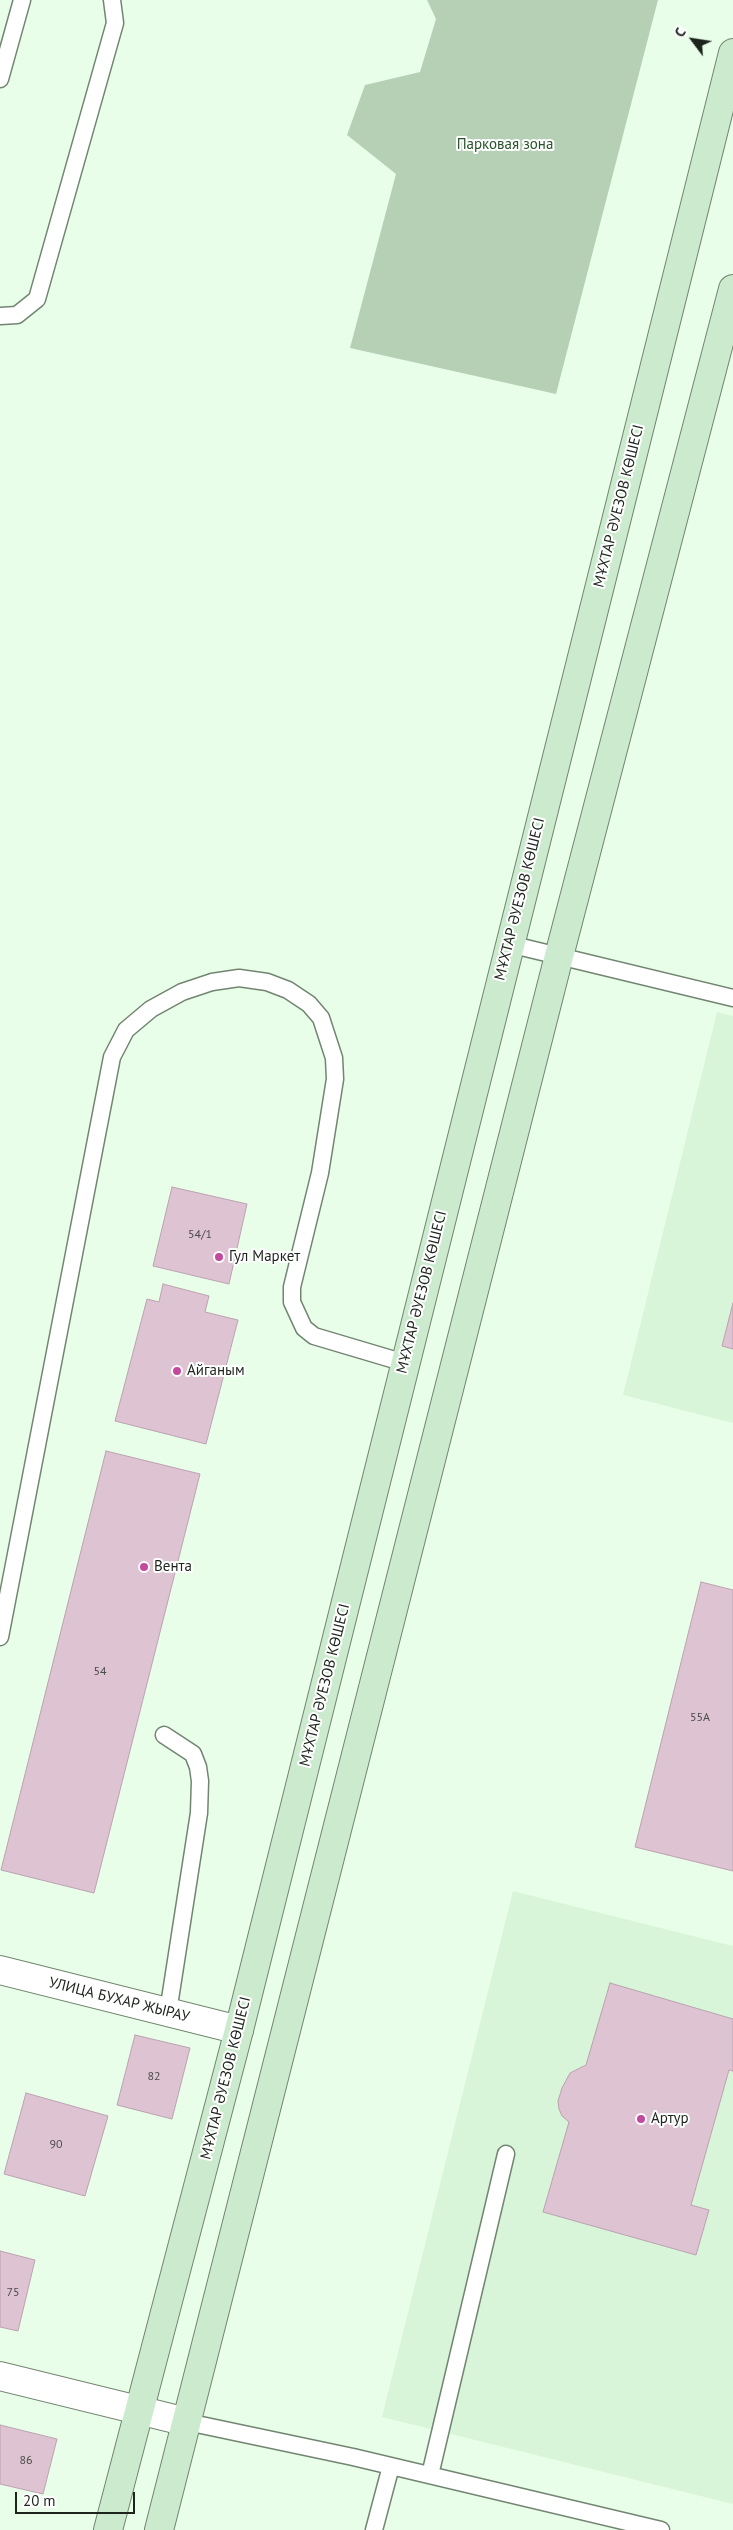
<!DOCTYPE html>
<html>
<head>
<meta charset="utf-8">
<style>
	body { margin:0 }
	#map { position:relative; width:733px; height:2530px; overflow:hidden; background:#e9fee8; font-family:"PT Sans",sans-serif }
	canvas { display:block }
	.north { position:absolute; left:668px; top:15px; width:50px; height:50px; -webkit-text-stroke:4px #fff; paint-order:stroke; rotate:301deg; font-size:14px; font-weight:700; line-height:20px; text-align:center; color:#1c241c }
	.north::after { content:''; display:block; margin:auto; width:18px; height:22px; background:#1c241c; clip-path:polygon(50% 0,100% 100%,50% 72%,0 100%) }
	.scale { position:absolute; left:15px; top:2492px; width:120px; height:22px; box-sizing:border-box; border:2px solid #1c241c; border-top:0; padding-left:6px; font-size:15px; line-height:18px; white-space:nowrap; color:#1c241c; -webkit-text-stroke:4px #fff; paint-order:stroke }
</style>
</head>
<body>
<div id="map">
<canvas width="733" height="2530"></canvas>
<div class="north">С</div>
<div class="scale">20 m</div>
</div>
<script>
const ctx = document.querySelector('canvas').getContext('2d');
ctx.lineJoin = 'round';
function fillPath(path, color) { ctx.fillStyle = color; ctx.fill(path, 'evenodd'); }
const poly = rows => new Path2D(rows.map(r => 'M' + r).join(''));
function stroke(path, color, width, dash) { ctx.strokeStyle = color; ctx.lineWidth = width; ctx.lineCap = dash ? 'butt' : 'round'; ctx.setLineDash(dash || []); ctx.stroke(path); }
function write(font, color, halo, rows, align = 'center') {
  ctx.font = font + ' "PT Sans",sans-serif'; ctx.lineWidth = 4; ctx.setLineDash([]); ctx.textBaseline = 'middle'; ctx.strokeStyle = halo; ctx.fillStyle = color; for (const [text, x, y, turn = 0] of rows) {
    ctx.save(); ctx.translate(x, y); ctx.rotate((+turn || 0) * Math.PI / 180); ctx.textAlign = isNaN(turn) ? turn : align; if (halo) ctx.strokeText(text, 0, 0); ctx.fillText(text, 0, 0); ctx.restore();
  }
}
const built = poly([
	[717,1012,733,1016,733,1423,623,1395],
	[513,1891,733,1946,733,2504,382,2417]
]);
const green = poly([
	[427,0,658,0,556,394,350,348,396,174,347,135,365,85,420,72,436,19]
]);
const building = poly([
	[172,1187,247,1204,229,1284,153,1266,172,1187],
	[163,1284,209,1296,205,1312,238,1320,206,1444,115,1421,147,1299,159,1302,163,1284],
	[733,1303,733,1349,722,1346,733,1303],
	[106,1451,200,1474,94,1893,1,1870,106,1451],
	[701,1582,733,1590,733,1871,635,1847,701,1582],
	[610,1983,733,2019,733,2071,729,2070,691,2205,709,2210,696,2255,543,2212,569,2122,562,2116,559,2109,558,2101,562,2088,570,2073,586,2065,610,1983],
	[135,2035,190,2048,172,2119,117,2105,135,2035],
	[26,2093,108,2116,85,2196,4,2174,26,2093],
	[0,2251,35,2260,18,2331,0,2327,0,2251],
	[0,2425,57,2439,43,2494,0,2484,0,2425]
]);
const lane = poly([
	[0,79,22,0],
	[0,316,17,315,37,299,115,23,112,0],
	[509,944,733,998],
	[0,1637,112,1057,126,1030,151,1009,182,992,212,982,239,978,267,982,288,990,309,1004,321,1018,334,1058,335,1079,320,1173,292,1287,292,1302,304,1328,314,1336,405,1363],
	[164,1735,193,1754,198,1767,200,1781,199,1813,168,2012],
	[187,2422,353,2457,661,2530],
	[430,2475,506,2154],
	[374,2530,391,2466]
]);
const street = poly([
	[0,1970,239,2030],
	[0,2376,187,2422]
]);
const secondary = poly([
	[108,2530,239,2030,733,53],
	[159,2530,559,956,733,289]
]);
const markers = [
	[219,1257,5,"#c2499d"],
	[177,1371,5,"#c2499d"],
	[144,1567,5,"#c2499d"],
	[641,2119,5,"#c2499d"]
];
const numberNames = [
	["54/1",200,1235],
	["54",100,1672],
	["55А",700,1718],
	["82",154,2077],
	["90",56,2145],
	["75",13,2293],
	["86",26,2461]
];
const parkNames = [
	["Парковая зона",505,145]
];
const streetNames = [
	["МҰХТАР ӘУЕЗОВ КӨШЕСІ",619,506,-76],
	["МҰХТАР ӘУЕЗОВ КӨШЕСІ",520,899,-76],
	["МҰХТАР ӘУЕЗОВ КӨШЕСІ",422,1292,-76],
	["МҰХТАР ӘУЕЗОВ КӨШЕСІ",325,1685,-76],
	["УЛИЦА БУХАР ЖЫРАУ",119,2000,14],
	["МҰХТАР ӘУЕЗОВ КӨШЕСІ",226,2078,-76]
];
const poiNames = [
	["Гул Маркет",229,1257],
	["Айганым",187,1371],
	["Вента",154,1567],
	["Артур",651,2119]
];
fillPath(built, '#d9f5d9');
fillPath(green, '#b6d0b6');
fillPath(building, '#dec3d3');
stroke(building, '#bba2b1', 1);
stroke(lane, '#728572', 19);
stroke(street, '#728572', 30);
stroke(secondary, '#728572', 30);
stroke(lane, '#fff', 16);
stroke(street, '#fff', 28);
stroke(secondary, '#ccebce', 28);
for (const [x, y, r, color] of markers) { const dot = new Path2D(); dot.arc(x, y, r, 0, 2 * Math.PI); ctx.fillStyle = color; ctx.fill(dot); stroke(dot, '#fff', 2); }
write('12px', '#4c4c4a', null, numberNames);
write('15px', '#265329', '#fff', parkNames);
write('15px', '#1c241c', '#fff', streetNames);
write('15px', '#1c241c', '#fff', poiNames, 'left');
</script>
</body>
</html>
